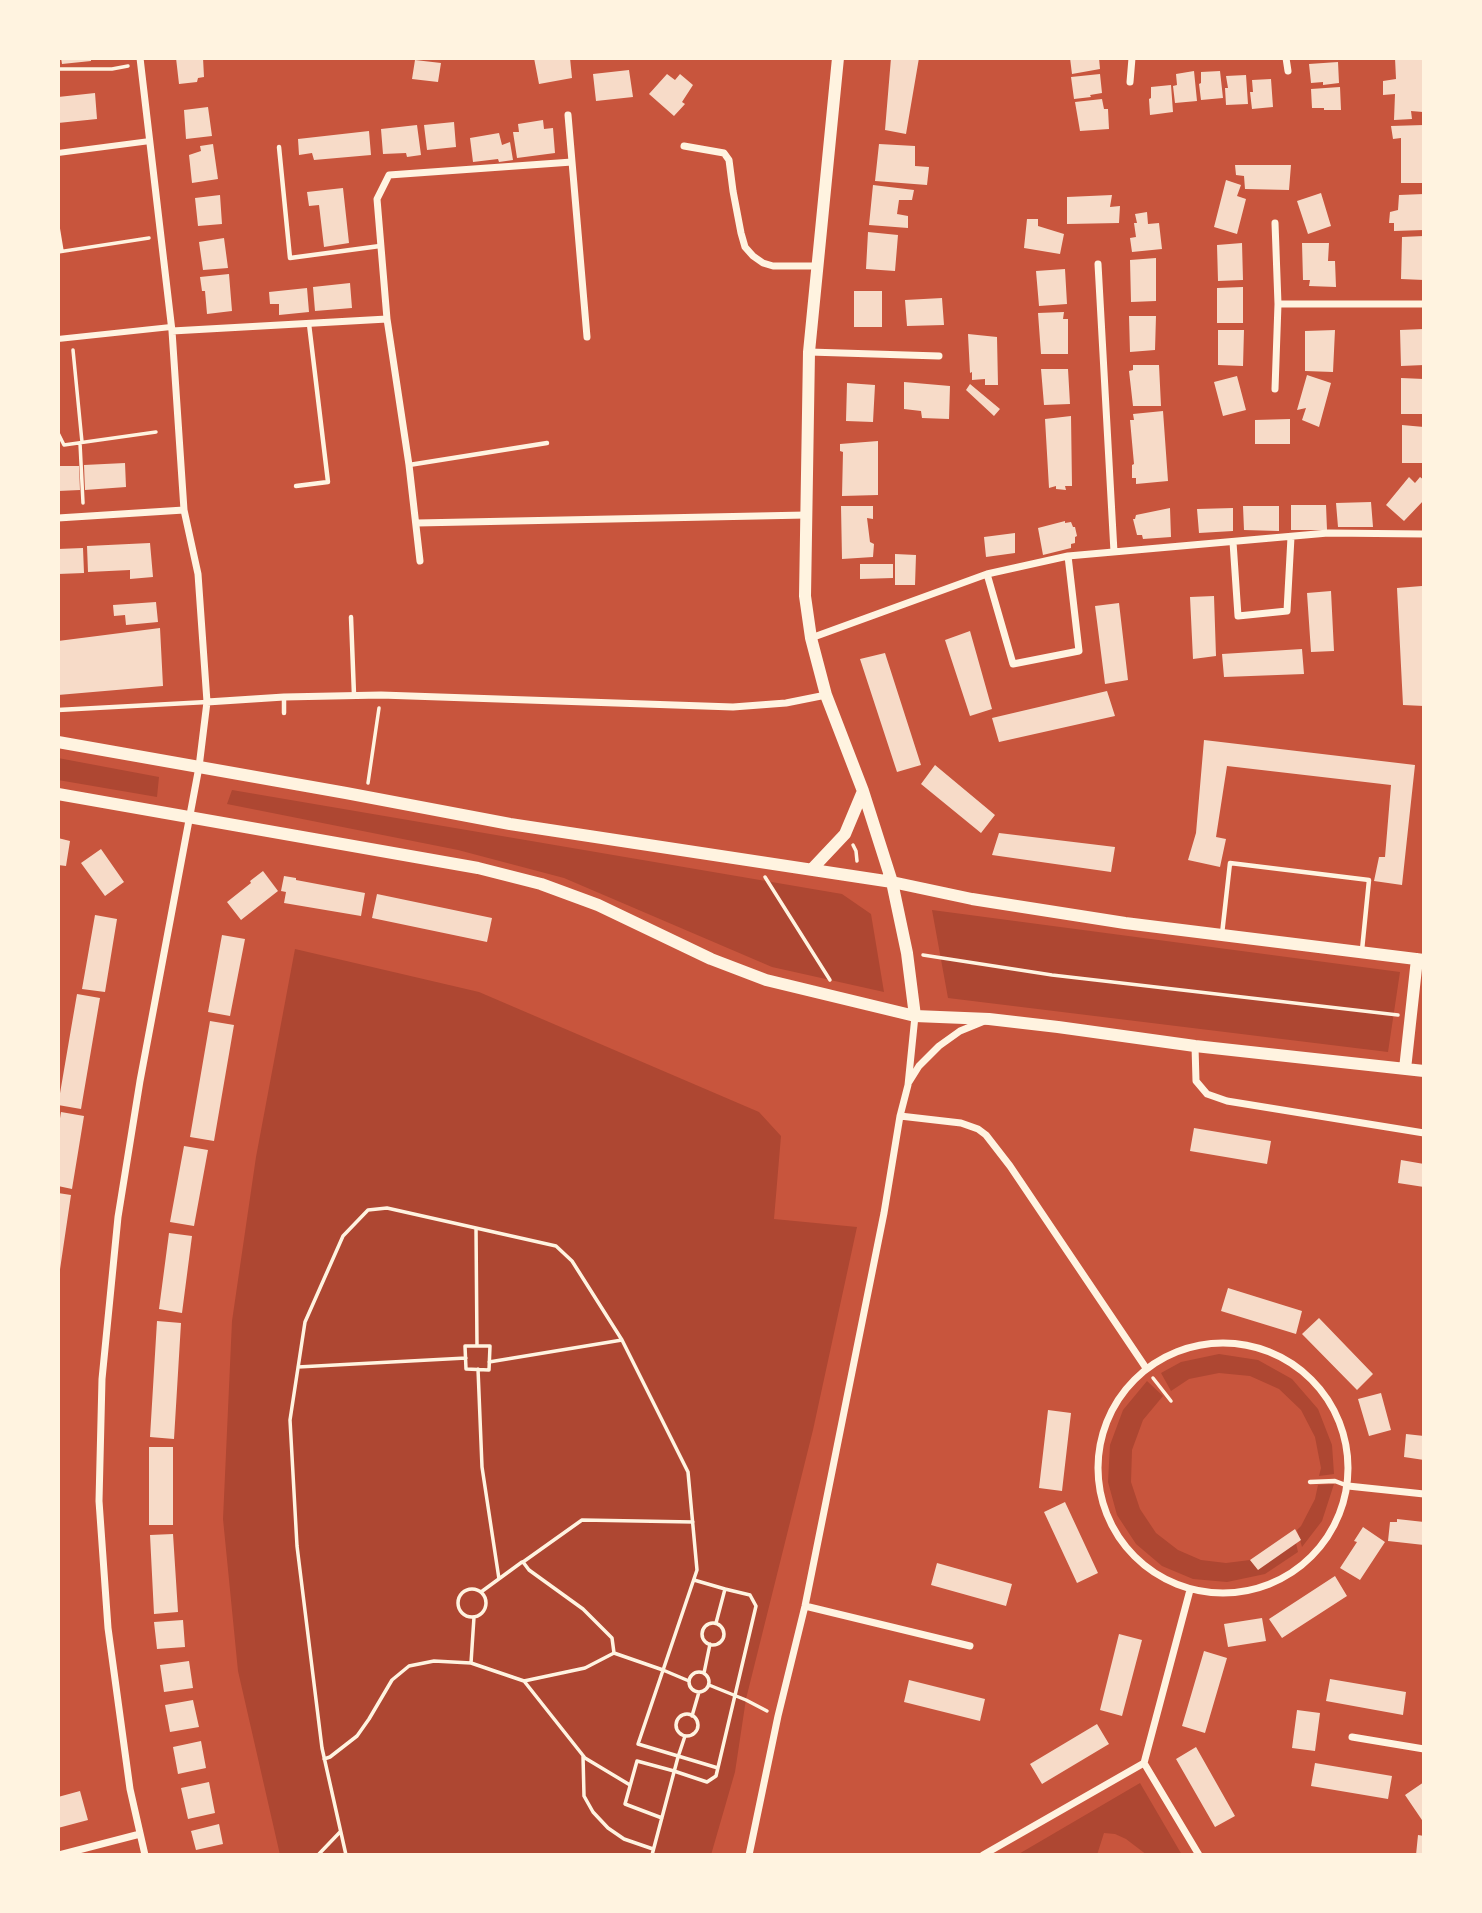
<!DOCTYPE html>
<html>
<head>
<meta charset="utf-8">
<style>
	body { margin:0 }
	#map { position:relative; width:1482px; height:1913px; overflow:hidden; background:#c8553d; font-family:"Varela Round",sans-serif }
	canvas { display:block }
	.frame { position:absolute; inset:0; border:60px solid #fff3e0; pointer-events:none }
</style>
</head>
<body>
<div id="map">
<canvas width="1482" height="1913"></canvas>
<div class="frame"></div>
</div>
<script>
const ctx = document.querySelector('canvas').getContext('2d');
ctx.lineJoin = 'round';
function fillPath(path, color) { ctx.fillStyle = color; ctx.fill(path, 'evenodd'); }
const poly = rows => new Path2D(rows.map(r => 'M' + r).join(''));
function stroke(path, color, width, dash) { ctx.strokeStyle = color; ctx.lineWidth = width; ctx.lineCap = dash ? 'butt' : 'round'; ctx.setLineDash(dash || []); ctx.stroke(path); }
const green = poly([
	[58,758,159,777,157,797,58,780],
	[232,790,842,894,871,914,884,992,772,967,564,878,458,850,227,804],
	[932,910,1400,972,1388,1052,948,998],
	[295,949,479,992,759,1112,781,1136,774,1219,857,1227,813,1430,746,1699,735,1772,711,1855,280,1855,238,1671,223,1519,232,1321,256,1157],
	[1219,1354,1258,1360,1292,1379,1318,1409,1332,1445,1334,1474,1319,1476,1321,1468,1315,1437,1301,1410,1279,1389,1250,1376,1219,1373,1189,1379,1171,1391,1161,1373,1181,1362],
	[1147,1381,1163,1396,1143,1420,1132,1450,1131,1482,1140,1509,1156,1533,1178,1550,1201,1560,1226,1563,1250,1560,1258,1569,1296,1543,1298,1552,1265,1574,1227,1582,1193,1579,1162,1566,1136,1544,1117,1515,1108,1482,1110,1445,1123,1410],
	[1334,1484,1322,1521,1302,1547,1297,1530,1301,1526,1315,1499,1318,1485],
	[1140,1783,1182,1855,1147,1855,1126,1839,1115,1834,1104,1833,1097,1855,1017,1855]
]);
const building = poly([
	[61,58,91,58,91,61,62,64],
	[176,58,203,58,204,77,198,78,197,82,179,84],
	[534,58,570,58,572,78,539,84],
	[891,58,919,58,906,134,885,130],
	[1070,58,1099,58,1100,69,1072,74],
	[1395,58,1422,58,1423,112,1411,111,1412,119,1394,120,1395,94,1383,95,1383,81,1396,79],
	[415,60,441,63,438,82,412,79],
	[1338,62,1339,83,1323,85,1323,82,1311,83,1309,64],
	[629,70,633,97,596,101,593,74],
	[1194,71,1197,101,1175,103,1173,86,1177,85,1176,74],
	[1220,71,1223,98,1201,100,1199,84,1201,83,1201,72],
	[667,74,675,80,680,74,693,85,682,102,685,104,674,116,649,94],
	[1100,74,1102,93,1090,95,1091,97,1074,99,1071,77],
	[1246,75,1248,104,1226,105,1225,88,1228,88,1226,76],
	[1271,79,1273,107,1252,109,1250,92,1253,92,1252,80],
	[1171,85,1173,112,1150,115,1149,99,1151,98,1151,87],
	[1340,87,1341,110,1324,110,1324,108,1312,108,1311,89],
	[95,93,97,119,58,123,58,97],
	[1102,99,1104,109,1108,109,1109,129,1080,131,1075,102],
	[208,107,212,136,186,139,184,110],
	[543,120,544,129,553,128,555,153,517,158,513,132,519,132,518,124],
	[454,122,456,147,427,150,424,125],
	[417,125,421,155,407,157,406,153,383,154,381,129],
	[1424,125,1424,183,1401,183,1401,138,1393,139,1391,126],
	[369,131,371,155,314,160,312,153,299,155,298,139],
	[499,133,502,145,510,142,513,160,499,162,498,159,473,162,470,138],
	[213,144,218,179,192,183,189,155,201,151,200,146],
	[879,144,915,146,915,166,929,167,927,185,875,181],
	[1235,165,1291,165,1289,190,1245,189,1244,176,1236,175],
	[1226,180,1241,185,1237,196,1246,199,1237,234,1214,227],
	[873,185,914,190,912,200,899,200,897,214,908,216,908,228,869,225],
	[343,188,349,243,324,247,319,205,309,206,307,192],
	[1321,193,1331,226,1308,234,1297,201],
	[1424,194,1424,230,1394,231,1394,223,1389,223,1390,212,1398,210,1399,195],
	[220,195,222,224,198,226,195,198],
	[1112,195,1110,207,1120,206,1119,223,1067,224,1067,197],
	[1147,212,1148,224,1159,223,1162,249,1132,252,1130,238,1136,237,1134,223,1137,223,1135,214],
	[1027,219,1038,219,1038,226,1064,234,1060,254,1024,248],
	[868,232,898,235,895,271,866,269],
	[1424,236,1424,280,1401,279,1402,237],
	[224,238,228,268,203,270,199,242],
	[1242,243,1243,280,1218,281,1217,245],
	[1302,243,1329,243,1328,261,1335,261,1336,287,1309,286,1310,280,1303,280],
	[1156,258,1156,301,1131,302,1130,260],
	[1065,269,1067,304,1039,306,1036,271],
	[229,274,232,311,207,314,205,291,202,291,200,277],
	[350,283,352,308,315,311,313,287],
	[1243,287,1243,323,1217,323,1217,288],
	[307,288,309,312,279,315,279,304,270,304,269,292],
	[854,291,882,291,882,327,854,327],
	[942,298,944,325,907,326,905,300],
	[1064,312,1063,319,1068,319,1068,354,1041,354,1038,313],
	[1129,316,1156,316,1155,350,1130,352],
	[1424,329,1424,365,1401,366,1400,330],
	[1218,330,1244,330,1243,366,1218,365],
	[1335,330,1333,372,1305,371,1305,331],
	[968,334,997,337,998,385,985,385,985,379,972,380,972,372,970,373],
	[1133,365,1159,365,1161,406,1133,406,1129,371,1133,370],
	[1041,369,1068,369,1070,404,1044,405],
	[1307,375,1331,383,1319,427,1302,420,1306,408,1297,410],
	[1237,376,1246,410,1223,416,1214,382],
	[1401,378,1424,379,1424,414,1401,414],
	[904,382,950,386,949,419,922,418,921,411,904,409],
	[847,383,875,385,873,422,846,421],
	[970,384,1000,409,994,416,966,390],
	[1163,411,1168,481,1136,484,1136,478,1132,478,1132,465,1134,464,1130,420,1134,420,1133,414],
	[1071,416,1072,486,1065,486,1066,490,1056,489,1056,486,1049,488,1045,419],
	[1290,419,1290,444,1255,444,1255,420],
	[1402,425,1424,427,1424,463,1402,463],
	[878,441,878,495,842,496,843,452,840,451,840,444],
	[125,463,126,487,85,490,84,465],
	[58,466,79,466,80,490,58,491],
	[1409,477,1415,483,1420,477,1424,480,1424,500,1404,521,1386,505],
	[1371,502,1373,527,1338,527,1336,503],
	[1291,505,1326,505,1327,530,1291,530],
	[841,506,873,506,873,519,867,518,870,542,874,544,873,557,842,559],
	[1243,506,1279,506,1279,531,1244,530],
	[1170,508,1171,537,1143,539,1142,535,1137,535,1133,519,1135,519,1136,515],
	[1233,508,1233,531,1199,533,1197,509],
	[1065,521,1065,523,1071,522,1073,527,1075,527,1077,536,1075,537,1075,543,1071,544,1071,548,1043,555,1038,528],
	[1015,533,1015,553,986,557,984,537],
	[150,543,153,577,130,579,130,570,88,572,87,546],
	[83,548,84,573,58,574,58,549],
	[895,554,916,555,915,585,895,585],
	[860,564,893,564,893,578,860,579],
	[1422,586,1424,614,1424,706,1403,705,1397,588],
	[1331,591,1334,651,1311,652,1307,593],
	[1214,596,1216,656,1193,659,1190,597],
	[156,602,158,622,126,625,125,615,114,616,113,605],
	[1119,603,1128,680,1105,684,1095,606],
	[160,628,163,686,58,695,58,641],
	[970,631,992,709,970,716,945,640],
	[1302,649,1304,674,1224,677,1222,654],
	[885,653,921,765,897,772,860,659],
	[1107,691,1115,716,999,742,992,718],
	[1204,740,1415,765,1402,885,1374,881,1379,857,1385,857,1391,785,1227,766,1216,837,1226,839,1220,867,1188,860,1196,833],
	[935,765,995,815,981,833,921,784],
	[999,833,1115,847,1111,872,992,855],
	[58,838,70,841,66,866,58,865],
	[101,849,124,882,105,896,81,863],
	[263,871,278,891,241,920,227,902,251,883,250,881],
	[284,876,296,878,296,880,365,893,361,916,284,903,286,892,281,891],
	[377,894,492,918,487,942,372,918],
	[95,915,117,919,105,992,82,989],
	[222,935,245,939,230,1016,208,1012],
	[77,994,100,998,81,1109,58,1105],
	[210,1021,234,1025,214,1141,190,1137],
	[61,1112,84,1116,72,1189,58,1186,58,1131],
	[1194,1128,1271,1141,1267,1164,1190,1151],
	[184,1146,208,1150,194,1226,170,1222],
	[1401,1160,1424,1164,1424,1187,1398,1183],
	[58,1193,71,1195,59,1276,58,1275],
	[169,1233,192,1236,182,1313,159,1309],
	[1228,1288,1302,1311,1296,1334,1221,1311],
	[1319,1318,1373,1374,1357,1390,1302,1334],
	[157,1321,181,1323,174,1439,150,1437],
	[1381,1393,1391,1430,1369,1436,1358,1399],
	[1048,1410,1071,1413,1062,1491,1039,1488],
	[1406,1434,1424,1436,1424,1460,1404,1457],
	[149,1447,173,1447,173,1525,149,1525],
	[1065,1502,1098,1573,1077,1583,1044,1512],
	[1397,1519,1424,1522,1424,1545,1388,1541,1390,1522,1397,1522],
	[1363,1527,1385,1542,1360,1580,1340,1568,1357,1542,1354,1541],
	[1295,1529,1301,1540,1258,1570,1250,1560],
	[173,1534,178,1612,154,1614,150,1535],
	[937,1563,1012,1584,1006,1606,931,1585],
	[1335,1576,1347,1596,1282,1638,1269,1619],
	[1262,1618,1266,1641,1228,1647,1224,1624],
	[183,1620,185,1647,157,1649,154,1622],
	[1119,1634,1142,1640,1122,1716,1100,1710],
	[1204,1651,1227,1658,1205,1733,1182,1726],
	[189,1661,193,1688,164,1692,160,1665],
	[1330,1679,1406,1692,1403,1715,1326,1701],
	[909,1680,985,1699,980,1721,904,1702],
	[193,1700,199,1727,170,1732,165,1705],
	[1297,1710,1320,1713,1315,1751,1292,1748],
	[1097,1724,1109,1744,1042,1784,1030,1764],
	[201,1741,206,1768,178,1774,173,1747],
	[1196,1747,1235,1816,1215,1827,1176,1759],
	[1315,1763,1392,1776,1388,1799,1311,1786],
	[209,1782,215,1813,188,1819,181,1788],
	[1424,1782,1424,1823,1405,1795],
	[80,1791,88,1820,58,1828,58,1797],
	[219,1824,223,1844,196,1850,191,1831],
	[1418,1835,1424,1836,1424,1855,1416,1855]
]);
const path = poly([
	[58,69,112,69,128,66],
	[58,227,62,251],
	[58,252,149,238],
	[73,350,82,442],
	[58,433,64,445,156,432],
	[80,443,83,503],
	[368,783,379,708],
	[853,845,856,851,857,861],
	[765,877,830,980],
	[923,955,1052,975,1398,1015],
	[476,1228,477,1346],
	[465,1346,490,1346,489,1370,466,1369,465,1346],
	[489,1362,622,1340],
	[298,1367,466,1358],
	[478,1369,482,1467,499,1579],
	[1153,1378,1171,1401],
	[694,1580,725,1589],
	'458 1603a14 14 0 1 1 28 0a14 14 0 1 1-28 0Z',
	[481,1592,522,1562],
	[474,1617,471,1663,524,1681,585,1668,614,1653],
	'702 1634a11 11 0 1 1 22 0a11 11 0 1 1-22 0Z',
	'689 1682a10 10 0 1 1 20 0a10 10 0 1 1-20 0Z',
	[704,1673,710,1644],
	[524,1681,585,1758,630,1785],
	[689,1681,663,1670,614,1653,612,1638,583,1609,529,1570,523,1562,582,1520,693,1522],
	[709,1685,746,1700,767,1711],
	'676 1725a11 11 0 1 1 22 0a11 11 0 1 1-22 0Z',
	[692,1716,699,1692],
	[583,1756,584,1796,593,1812,608,1828,624,1839,653,1849],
	[324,1759,330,1757,357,1736,369,1719,392,1680,409,1666,434,1661,471,1663],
	[662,1818,625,1804,637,1761,674,1771,707,1782,716,1776,756,1606,750,1595,725,1589,716,1623],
	[318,1855,340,1832],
	[346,1855,322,1748,297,1546,290,1420,305,1322,343,1236,368,1210,387,1208,556,1246,572,1261,622,1340,688,1472,697,1570,638,1744,718,1768],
	[652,1855,678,1757,685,1736]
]);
const service = poly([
	[279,147,290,258,380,246],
	[409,465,547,443],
	[296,486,328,482,309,324],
	[351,617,354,695],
	[58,710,207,702],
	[284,713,284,698],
	[1222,934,1230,863,1369,880,1362,950],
	[1310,1482,1335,1481,1348,1486]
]);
const pedestrian = poly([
	[58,153,150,141],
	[58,339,171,327]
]);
const minor = poly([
	[140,58,172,331,184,510,198,574,207,702,199,767,140,1081,118,1217,102,1379,99,1501,108,1628,130,1789,145,1855],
	[1286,58,1288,71],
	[1130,82,1132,58],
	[568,115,587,337],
	[684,146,724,153,729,160,733,191,741,233,745,247,753,256,763,263,773,266,817,266],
	[1098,264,1114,552],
	[1278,304,1424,304],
	[172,331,387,319],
	[809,352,939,356],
	[1275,389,1278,304,1275,223],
	[58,518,184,510],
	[417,523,806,515],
	[1233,542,1238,616,1287,611,1291,537],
	[420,561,409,465,387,319,377,199,389,175,572,162],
	[987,574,1013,664,1079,651,1068,556],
	[811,638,987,574,1068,556,1328,533,1424,534],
	[207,702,284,697,381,695,733,707,786,703,826,695],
	[1195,1046,1196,1081,1207,1094,1227,1101,1424,1133],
	[909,1082,919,1066,939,1046,960,1031,982,1022],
	[900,1116,961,1123,978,1129,986,1135,1010,1166,1146,1368],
	'1098 1468a125 125 0 1 1 250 0a125 125 0 1 1-250 0Z',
	[1348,1486,1424,1494],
	[805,1606,970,1646],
	[1352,1737,1424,1749],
	[1144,1763,1190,1590],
	[59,1855,140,1834],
	[749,1855,778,1716,805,1606,884,1213,900,1116,908,1085,915,1016],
	[983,1855,1144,1763,1199,1855]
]);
const tertiary = poly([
	[838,58,809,352,805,596,811,638,826,695,863,791,892,882,907,953,915,1016],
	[58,742,346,793,510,824,892,882,972,899,1125,923,1424,960],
	[58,794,478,868,541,884,598,905,711,959,766,980,915,1016,989,1019,1058,1027,1195,1046,1424,1071],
	[812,869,845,834,863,791],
	[1405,1069,1417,959]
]);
fillPath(green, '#ae4732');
fillPath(building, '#f7dbc8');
stroke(path, '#fff3e0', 3.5);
stroke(service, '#fff3e0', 4.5);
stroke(pedestrian, '#fff3e0', 6);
stroke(minor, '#fff3e0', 7);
stroke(tertiary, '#fff3e0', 12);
</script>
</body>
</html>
